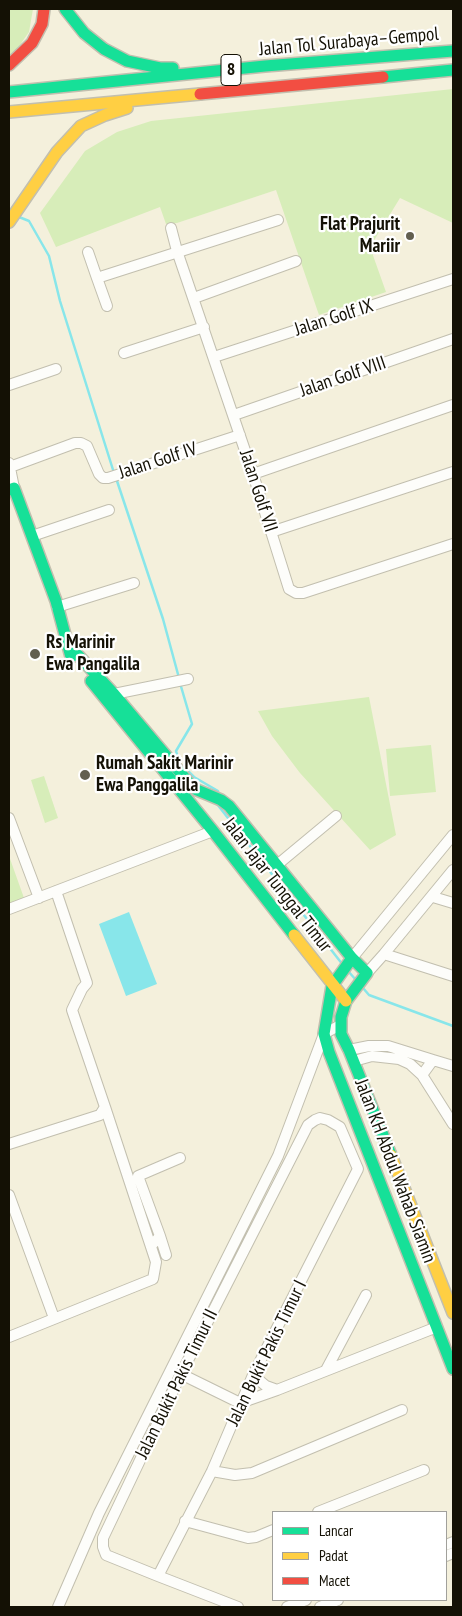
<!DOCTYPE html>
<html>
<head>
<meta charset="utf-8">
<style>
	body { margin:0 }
	#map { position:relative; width:462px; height:1616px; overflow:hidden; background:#f4f0dc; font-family:"PT Sans Narrow",sans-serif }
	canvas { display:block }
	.frame { position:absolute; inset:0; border:10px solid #141105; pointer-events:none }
	.legend { position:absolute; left:272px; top:1511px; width:175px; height:90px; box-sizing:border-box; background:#fff; border:1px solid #a1a09b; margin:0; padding:6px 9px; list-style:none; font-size:15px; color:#141105 }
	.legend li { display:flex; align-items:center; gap:10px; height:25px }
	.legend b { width:25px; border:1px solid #a1a09b }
</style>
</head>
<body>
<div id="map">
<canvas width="462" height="1616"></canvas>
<div class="frame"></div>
<ul class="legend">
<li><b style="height:6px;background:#16e098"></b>Lancar</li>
<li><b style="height:6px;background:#ffcf43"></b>Padat</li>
<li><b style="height:6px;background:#f24e42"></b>Macet</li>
</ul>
</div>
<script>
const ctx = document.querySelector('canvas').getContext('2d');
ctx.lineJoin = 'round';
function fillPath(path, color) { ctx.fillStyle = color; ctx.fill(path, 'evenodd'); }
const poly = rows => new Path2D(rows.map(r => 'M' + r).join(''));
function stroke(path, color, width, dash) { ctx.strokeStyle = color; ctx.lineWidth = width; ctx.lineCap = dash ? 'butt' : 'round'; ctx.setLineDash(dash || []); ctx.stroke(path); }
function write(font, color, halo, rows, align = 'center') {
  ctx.font = font + ' "PT Sans Narrow",sans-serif'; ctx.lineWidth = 4.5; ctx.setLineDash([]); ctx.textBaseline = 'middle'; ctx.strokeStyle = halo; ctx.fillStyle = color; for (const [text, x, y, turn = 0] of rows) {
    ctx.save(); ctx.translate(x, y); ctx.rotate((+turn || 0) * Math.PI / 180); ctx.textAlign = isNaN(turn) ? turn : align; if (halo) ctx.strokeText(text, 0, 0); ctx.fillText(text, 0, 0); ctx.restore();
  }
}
const green = poly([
	[9,9,33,9,29,32,15,52,9,56],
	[453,89,453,223,400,198,370,247,386,292,319,315,276,190,177,223,166,224,160,207,56,247,40,213,85,151,117,132,151,121],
	[369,697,396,835,370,850,300,773,272,736,258,711],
	[431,745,436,792,390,796,386,749],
	[44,776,58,818,45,823,31,780],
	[9,856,24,898,9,904]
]);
const water = poly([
	[129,912,157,984,126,996,99,924]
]);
const stream = poly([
	[19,217,29,221,49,256,60,301,114,473],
	[116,478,163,619,179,678],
	[179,761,176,751,192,724,180,683],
	[187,770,194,777,218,791,218,793],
	[217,804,343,965],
	[348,971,356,980],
	[363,988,369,995,453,1026]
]);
const street = poly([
	[171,228,177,251,253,474,289,589,296,593,303,593,453,544],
	[88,252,97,278],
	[194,298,296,261],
	[107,306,97,278,278,220],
	[124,353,204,327],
	[214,357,453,279],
	[9,385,56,369],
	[234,415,453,339],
	[9,463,14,488],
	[10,467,75,443,81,443,87,446,99,474,103,478,108,478,240,435],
	[253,474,453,405],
	[271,532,453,472],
	[32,536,109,510],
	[57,607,134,583],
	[110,696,114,694,188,679],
	[9,818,39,898],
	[277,865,336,816],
	[433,897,453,903],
	[9,909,213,831],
	[384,954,453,976],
	[352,958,453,835],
	[367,973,384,954,453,870],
	[349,1050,369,1046,388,1046,433,1060],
	[354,1061,372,1056,399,1059,410,1064,422,1075],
	[453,1066,433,1060,422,1075,453,1124],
	[9,1144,100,1115,105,1107,72,1010,82,989,87,983,56,891],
	[9,1195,54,1318],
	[160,1236,166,1255],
	[151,1246,160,1236,138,1176,180,1158],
	[9,1337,153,1279,156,1262,105,1107],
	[326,1370,366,1295],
	[181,1374,240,1403,277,1390,437,1327],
	[253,1375,266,1386,277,1390],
	[212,1471,235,1475,252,1473,402,1410],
	[318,1512,424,1470],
	[185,1521,248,1538,256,1537,273,1530],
	[446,1545,453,1542],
	[446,1556,453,1553],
	[158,1576,212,1471,253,1375,358,1169,340,1127,328,1120,320,1118,315,1120,308,1125,181,1374,103,1538,103,1547,106,1555,158,1576,238,1607],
	[58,1607,99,1513,278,1156,324,1034,340,1025],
	[287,1607,306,1600],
	[320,1607,338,1600]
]);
const fast = poly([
	[65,9,84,33,104,49,127,61,160,68,173,68],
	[383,77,453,70],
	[9,92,265,66,453,51],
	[9,490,14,488,56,601,71,657],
	[70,649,76,653,114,694,190,784,197,790,221,800,229,806,352,958,367,973,346,1001,341,1017,341,1034,349,1050,391,1155],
	[91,681,213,831,294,935],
	[352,958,332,986,324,1034,329,1052,453,1369]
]);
const slow = poly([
	[9,112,200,94],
	[9,222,57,152,81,126,105,115,127,108],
	[294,935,346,1001],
	[391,1155,453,1313]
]);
const jam = poly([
	[9,65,32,43,42,24,44,9],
	[200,94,383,77]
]);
const markers = [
	[410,236,5,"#625f50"],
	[35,654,6,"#625f50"],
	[85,775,6,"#625f50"]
];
const shields = [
	[231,70,20]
];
const shieldNames = [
	["8",231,70]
];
const streetNames = [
	["Jalan Tol Surabaya–Gempol",349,42,-5],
	["Jalan Golf IX",334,318,-18],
	["Jalan Golf VIII",343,377,-19],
	["Jalan Golf IV",158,461,-18],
	["Jalan Golf VII",258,491,72],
	["Jalan Jajar Tunggal Timur",277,885,52],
	["Jalan KH Abdul Wahab Siamin",395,1171,69],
	["Jalan Bukit Pakis Timur I",267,1353,-64],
	["Jalan Bukit Pakis Timur II",177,1384,-64]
];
const poiNames = [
	["Flat Prajurit",400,225,"right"],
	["Mariir",400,247,"right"],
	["Rs Marinir",46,643],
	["Ewa Pangalila",46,665],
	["Rumah Sakit Marinir",96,764],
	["Ewa Panggalila",96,786]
];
fillPath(green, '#d7edb9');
fillPath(water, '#88e6ea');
stroke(stream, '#88e6ea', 2.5);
stroke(street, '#c2bfaf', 12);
stroke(fast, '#c2bfaf', 14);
stroke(slow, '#c2bfaf', 14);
stroke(jam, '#c2bfaf', 14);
stroke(street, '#fdfdfa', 10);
stroke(fast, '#16e098', 11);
stroke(slow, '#ffcf43', 11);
stroke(jam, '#f24e42', 11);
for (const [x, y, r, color] of markers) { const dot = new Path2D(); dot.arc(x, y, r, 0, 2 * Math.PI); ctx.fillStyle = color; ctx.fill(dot); stroke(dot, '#fff', 2); }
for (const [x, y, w] of shields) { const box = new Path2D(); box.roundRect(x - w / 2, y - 15.5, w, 31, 4); ctx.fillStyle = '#fff'; ctx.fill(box); stroke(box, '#141105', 1); }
write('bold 18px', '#141105', null, shieldNames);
write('19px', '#141105', '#fff', streetNames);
write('bold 19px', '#141105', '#fff', poiNames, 'left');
</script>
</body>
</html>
